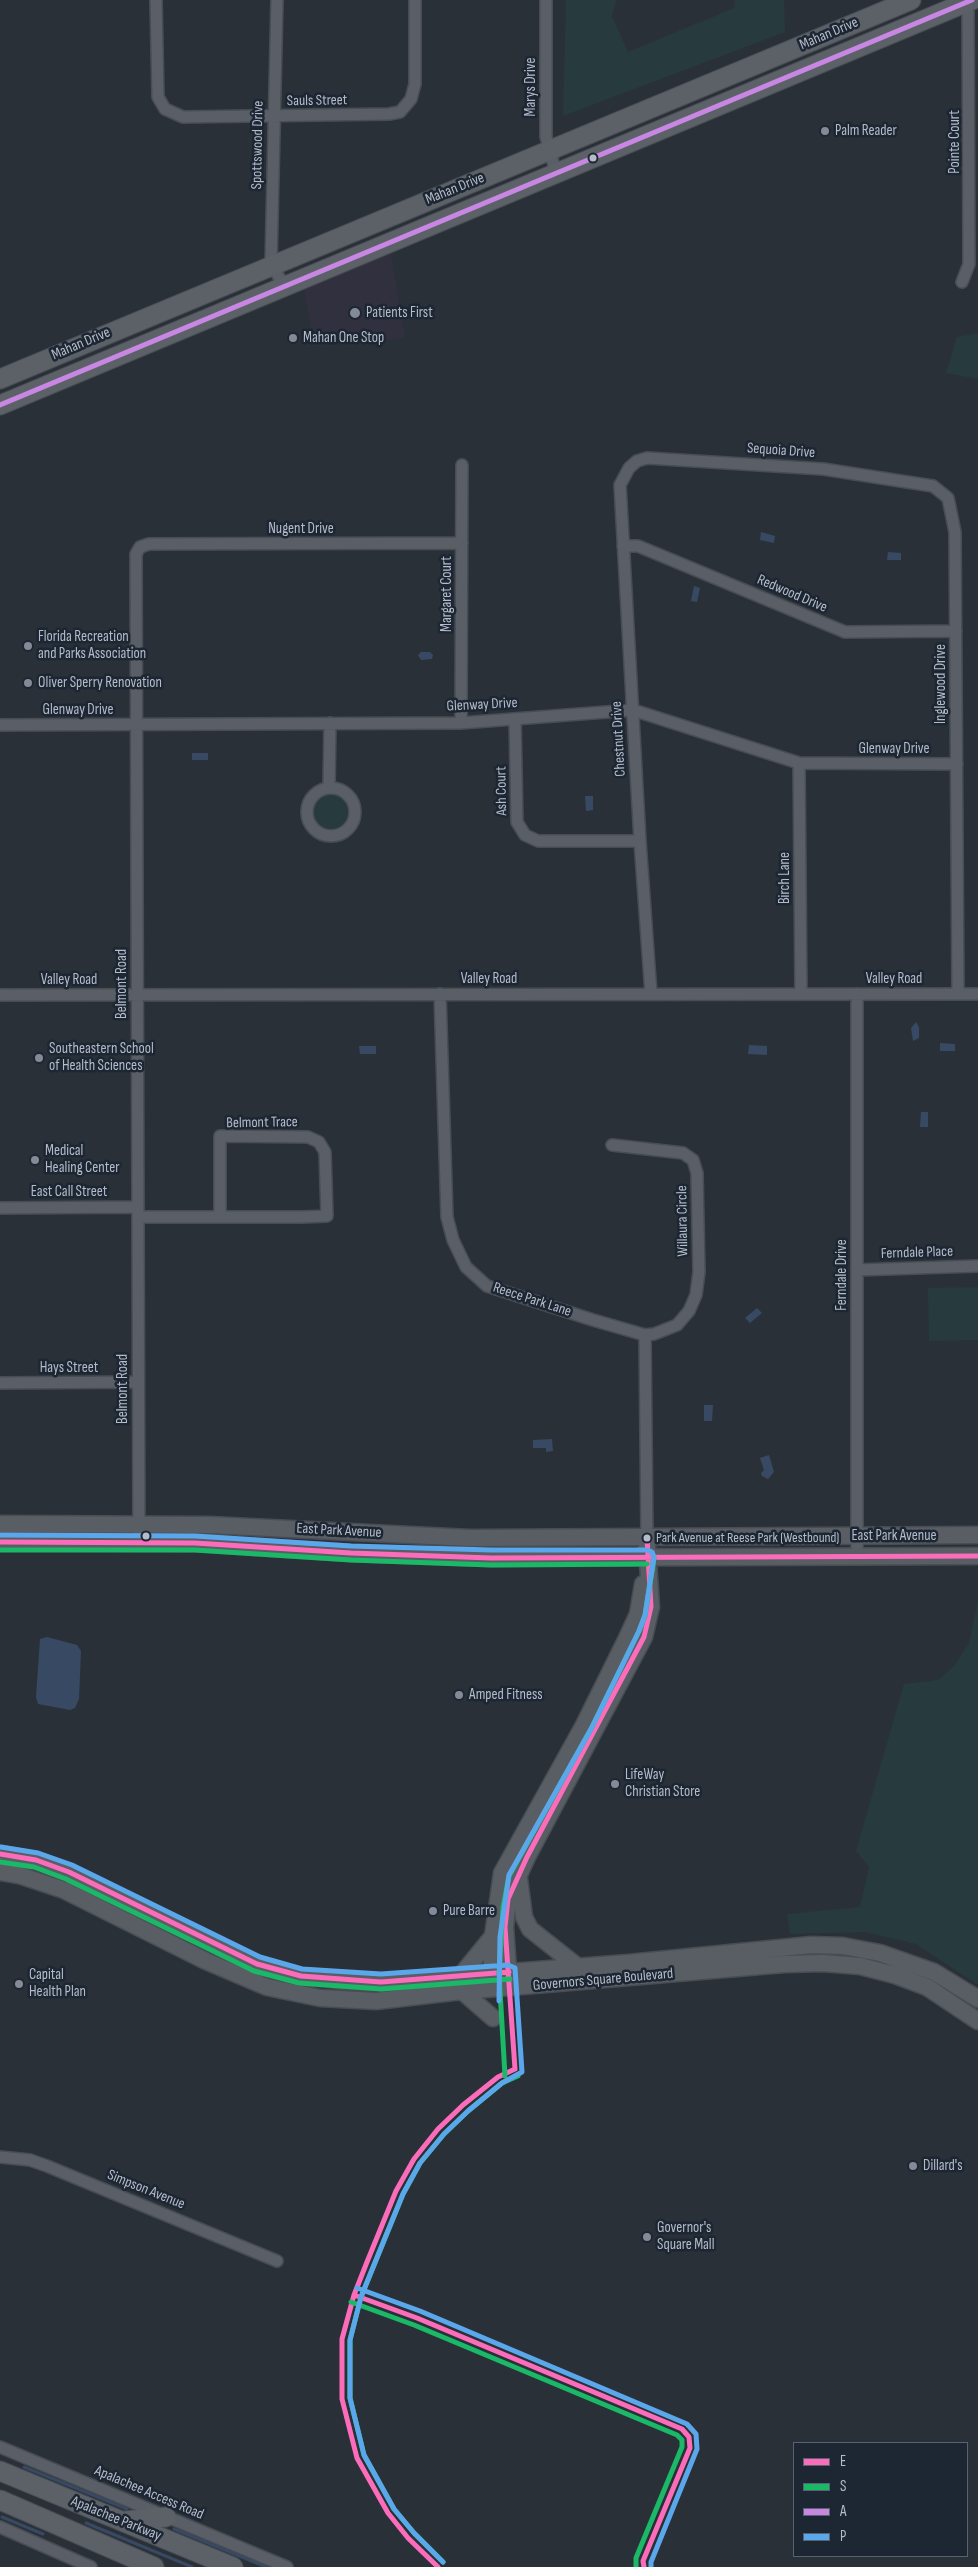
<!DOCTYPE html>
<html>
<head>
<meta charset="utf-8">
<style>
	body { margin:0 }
	#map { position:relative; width:978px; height:2567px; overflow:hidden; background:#2a3038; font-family:"Sofia Sans Condensed",sans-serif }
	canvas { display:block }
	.legend { position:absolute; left:793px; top:2442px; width:175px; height:115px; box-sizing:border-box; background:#1d2633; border:1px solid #59626f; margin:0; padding:6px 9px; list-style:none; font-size:15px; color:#b4bcc9 }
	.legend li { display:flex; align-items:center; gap:10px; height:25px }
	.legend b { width:25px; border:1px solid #59626f }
</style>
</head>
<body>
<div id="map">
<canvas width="978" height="2567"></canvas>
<ul class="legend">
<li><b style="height:6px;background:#fb6dba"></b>E</li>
<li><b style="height:6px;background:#1ab867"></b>S</li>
<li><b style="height:6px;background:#c787e3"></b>A</li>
<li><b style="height:6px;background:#5aa8eb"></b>P</li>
</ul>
</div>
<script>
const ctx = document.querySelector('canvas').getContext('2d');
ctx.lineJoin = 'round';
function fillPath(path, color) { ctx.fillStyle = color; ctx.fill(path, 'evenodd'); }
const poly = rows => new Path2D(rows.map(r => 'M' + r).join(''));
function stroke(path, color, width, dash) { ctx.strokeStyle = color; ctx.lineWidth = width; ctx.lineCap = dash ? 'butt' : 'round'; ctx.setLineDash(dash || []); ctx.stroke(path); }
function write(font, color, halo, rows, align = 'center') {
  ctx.font = font + ' "Sofia Sans Condensed",sans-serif'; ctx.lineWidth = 5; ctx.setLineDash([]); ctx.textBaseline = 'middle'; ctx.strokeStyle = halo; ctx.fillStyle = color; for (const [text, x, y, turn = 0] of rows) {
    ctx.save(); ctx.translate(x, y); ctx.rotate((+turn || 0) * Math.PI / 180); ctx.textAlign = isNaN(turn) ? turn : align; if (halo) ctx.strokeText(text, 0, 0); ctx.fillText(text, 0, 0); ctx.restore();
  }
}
const medical = poly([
	[391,253,405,338,314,346,304,289]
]);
const green = poly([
	[566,0,616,0,612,16,628,52,734,8,735,0,784,0,785,32,563,116],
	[978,333,978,379,946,373,957,337],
	'310 811a19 19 0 1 1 38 0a19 19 0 1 1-38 0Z',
	[978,1287,978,1340,929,1341,928,1288],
	[978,1601,978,1985,916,1944,865,1932,790,1934,787,1914,860,1907,869,1867,856,1851,904,1684,938,1680,954,1666,969,1643]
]);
const water = poly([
	[761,532,775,536,774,543,760,540],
	[888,552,901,553,901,560,887,560],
	[694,586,700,588,697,602,691,601],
	[421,652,430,652,433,655,432,659,421,660,418,655],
	[192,753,208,753,208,760,192,760],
	[585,796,593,796,593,810,586,811],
	[916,1022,919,1027,919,1038,913,1041,911,1028],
	[940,1043,955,1044,955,1051,940,1051],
	[749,1045,767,1046,767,1055,748,1054],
	[359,1046,376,1046,376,1054,360,1054],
	[921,1112,928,1112,928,1127,920,1127],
	[757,1308,762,1313,750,1323,745,1318],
	[704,1405,713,1405,712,1421,704,1421],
	[552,1439,553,1451,546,1452,546,1448,533,1448,533,1440],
	[769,1455,774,1472,768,1479,762,1476,761,1473,764,1470,760,1458],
	[47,1637,77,1645,81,1651,79,1699,75,1708,70,1710,38,1704,36,1697,40,1639]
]);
const stream = poly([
	[24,2467,127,2509],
	[2,2517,43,2534],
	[86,2523,192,2567],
	[174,2529,266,2567]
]);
const street = poly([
	[156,0,158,97,165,109,183,117,389,114,400,112,411,99,415,84,415,0],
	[277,0,271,264,285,287],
	[546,0,546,137,556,173],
	[962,282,969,264,968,0],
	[623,546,638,546,845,632,956,631],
	[515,719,517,822,525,835,538,841,640,841],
	[461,723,462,465],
	[0,725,461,723,633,710,799,763,957,764],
	[799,763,801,994],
	[329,788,330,723],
	'307 812a24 24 0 1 1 48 0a24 24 0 1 1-48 0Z',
	[440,994,447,1217,453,1240,466,1267,487,1286,593,1320,645,1335,654,1334,677,1325,689,1311,696,1295,699,1272,697,1173,693,1160,683,1153,612,1145],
	[651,994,640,841,620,485,629,468,637,461,647,458,823,469,933,486,948,498,955,532,958,994],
	[857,994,857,1557],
	[0,995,978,994],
	[0,1208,138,1207],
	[138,1217,303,1217,327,1216,325,1152,319,1142,308,1137,220,1136,220,1217],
	[857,1270,978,1266],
	[645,1335,647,1538],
	[0,1383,138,1382],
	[139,1541,136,554,140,547,149,544,462,543],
	[0,2157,30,2160,47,2166,277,2261],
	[0,2447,287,2567],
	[0,2527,91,2567]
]);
const secondary = poly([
	[0,1524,210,1525,470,1538,978,1535],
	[0,1542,195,1543,351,1553,491,1558,978,1556],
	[0,1854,36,1860,69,1872,257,1964,301,1976,349,1981,381,1982,628,1963,811,1945,843,1946,880,1953,934,1972,978,1999],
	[0,1872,19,1875,64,1890,206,1961,267,1987,320,1998,376,2001,462,1991,785,1964,823,1963,860,1966,895,1975,927,1987,978,2021],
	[519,1879,524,1917,530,1929,578,1967],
	[462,1974,493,1936],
	[491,1982,493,1936,502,1873,584,1725,627,1638,638,1614,643,1584],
	[509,1983,505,1927,508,1899,527,1857,644,1637,651,1607,647,1547],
	[462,1991,493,2018]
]);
const primary = poly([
	[0,379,911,0],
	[0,405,972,0],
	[0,2471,233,2567],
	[0,2500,154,2567],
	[125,2521,166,2517]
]);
const bus1 = poly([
	[0,1542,195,1543,351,1553,491,1558,978,1556],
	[0,1854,36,1860,69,1872,257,1964,301,1976,381,1982,509,1972],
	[515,2069,505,1927,508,1899,527,1857,644,1637,651,1607,647,1538],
	[354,2295,417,2318,682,2429,689,2437,690,2448,643,2561,644,2567],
	[438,2567,408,2538,388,2513,357,2458,342,2399,342,2339,354,2295,367,2262,396,2191,414,2159,438,2129,463,2105,498,2077,515,2069]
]);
const bus2 = poly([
	[0,1550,195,1550,351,1560,491,1565,647,1564],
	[0,1862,34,1867,66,1879,254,1971,299,1983,381,1989,510,1979],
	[505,2076,499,1973,503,1907,509,1876,591,1729,639,1631,645,1616,654,1558],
	[351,2302,414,2325,677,2435,682,2440,682,2447,636,2558,636,2567],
	[443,2562,414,2533,394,2509,364,2455,350,2398,350,2340,361,2297,374,2265,403,2194,420,2163,444,2134,468,2111,502,2083,518,2076]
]);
const bus3 = poly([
	[0,405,972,0]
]);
const bus4 = poly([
	[0,1535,195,1536,351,1546,491,1550,647,1550,652,1552,654,1557,645,1615,639,1631,591,1729,509,1875,500,1937,499,2001],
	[1,1847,38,1853,72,1865,260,1957,302,1969,381,1974,508,1965,515,1968,522,2072,502,2083,468,2111,444,2134,420,2163,403,2194,374,2265,361,2297,350,2340,350,2398,364,2455,394,2509,414,2533,443,2562],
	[357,2288,420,2311,687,2424,696,2434,697,2449,651,2562,651,2566]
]);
const markers = [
	[825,131,5,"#848b96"],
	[593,158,4.5,"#b4bcc9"],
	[355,313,6,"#848b96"],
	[293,338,5,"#848b96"],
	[28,646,5,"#848b96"],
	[28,683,5,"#848b96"],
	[39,1058,5,"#848b96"],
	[35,1160,5,"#848b96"],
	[146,1536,4.5,"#b4bcc9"],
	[647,1538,4.5,"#b4bcc9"],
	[459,1695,5,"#848b96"],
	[615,1784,5,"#848b96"],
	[433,1911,5,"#848b96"],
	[19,1984,5,"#848b96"],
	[913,2166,5,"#848b96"],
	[647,2237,5,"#848b96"]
];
const busNames = [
	["Park Avenue at Reese Park (Westbound)",656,1538]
];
const streetNames = [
	["Mahan Drive",829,34,-23],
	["Marys Drive",531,87,-90],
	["Sauls Street",317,101,-1],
	["Pointe Court",955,142,-90],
	["Spottswood Drive",258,145,-89],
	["Mahan Drive",455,189,-22],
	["Mahan Drive",81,344,-23],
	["Sequoia Drive",781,451,4],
	["Nugent Drive",301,529],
	["Margaret Court",447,594,-90],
	["Redwood Drive",792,594,23],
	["Inglewood Drive",941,684,-90],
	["Glenway Drive",482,705,-3],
	["Glenway Drive",78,710],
	["Chestnut Drive",619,739,-93],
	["Glenway Drive",894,749],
	["Ash Court",502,791,-91],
	["Birch Lane",785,878,-90],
	["Valley Road",489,979],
	["Valley Road",894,979],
	["Valley Road",69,980],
	["Belmont Road",122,984,-90],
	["Belmont Trace",262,1123,-1],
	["East Call Street",69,1192],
	["Willaura Circle",683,1221,-91],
	["Ferndale Place",917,1253,-2],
	["Ferndale Drive",842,1275,-90],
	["Reece Park Lane",532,1300,18],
	["Hays Street",69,1368],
	["Belmont Road",123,1389,-90],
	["East Park Avenue",339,1531,3],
	["East Park Avenue",894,1536],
	["Governors Square Boulevard",603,1980,-5],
	["Simpson Avenue",146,2190,22],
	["Apalachee Access Road",149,2493,23],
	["Apalachee Parkway",116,2519,22]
];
const poiNames = [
	["Palm Reader",835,131],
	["Patients First",366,313],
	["Mahan One Stop",303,338],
	["Florida Recreation",38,637],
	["and Parks Association",38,654],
	["Oliver Sperry Renovation",38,683],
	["Southeastern School",49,1049],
	["of Health Sciences",49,1066],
	["Medical",45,1151],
	["Healing Center",45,1168],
	["Amped Fitness",469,1695],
	["LifeWay",625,1775],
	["Christian Store",625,1792],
	["Pure Barre",443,1911],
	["Capital",29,1975],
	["Health Plan",29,1992],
	["Dillard's",923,2166],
	["Governor's",657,2228],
	["Square Mall",657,2245]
];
fillPath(medical, '#31303e');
fillPath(green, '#273a3e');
fillPath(water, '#384963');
stroke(stream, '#384963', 3);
stroke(street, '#484c53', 14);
stroke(secondary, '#484c53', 19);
stroke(primary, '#484c55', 21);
stroke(street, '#5a5e66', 11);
stroke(secondary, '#595d64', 16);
stroke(primary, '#5c6168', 19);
stroke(bus1, '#fb6dba', 5);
stroke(bus2, '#1ab867', 5);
stroke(bus3, '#c787e3', 5);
stroke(bus4, '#5aa8eb', 5);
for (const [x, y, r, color] of markers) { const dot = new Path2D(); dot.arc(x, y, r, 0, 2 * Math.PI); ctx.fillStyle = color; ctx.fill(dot); stroke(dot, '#1d2633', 2); }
write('14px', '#b4bcc9', '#1d2633', busNames, 'left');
write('15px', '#b4bcc9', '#1d2633', streetNames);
write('15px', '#b4bcc9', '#1d2633', poiNames, 'left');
</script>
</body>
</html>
